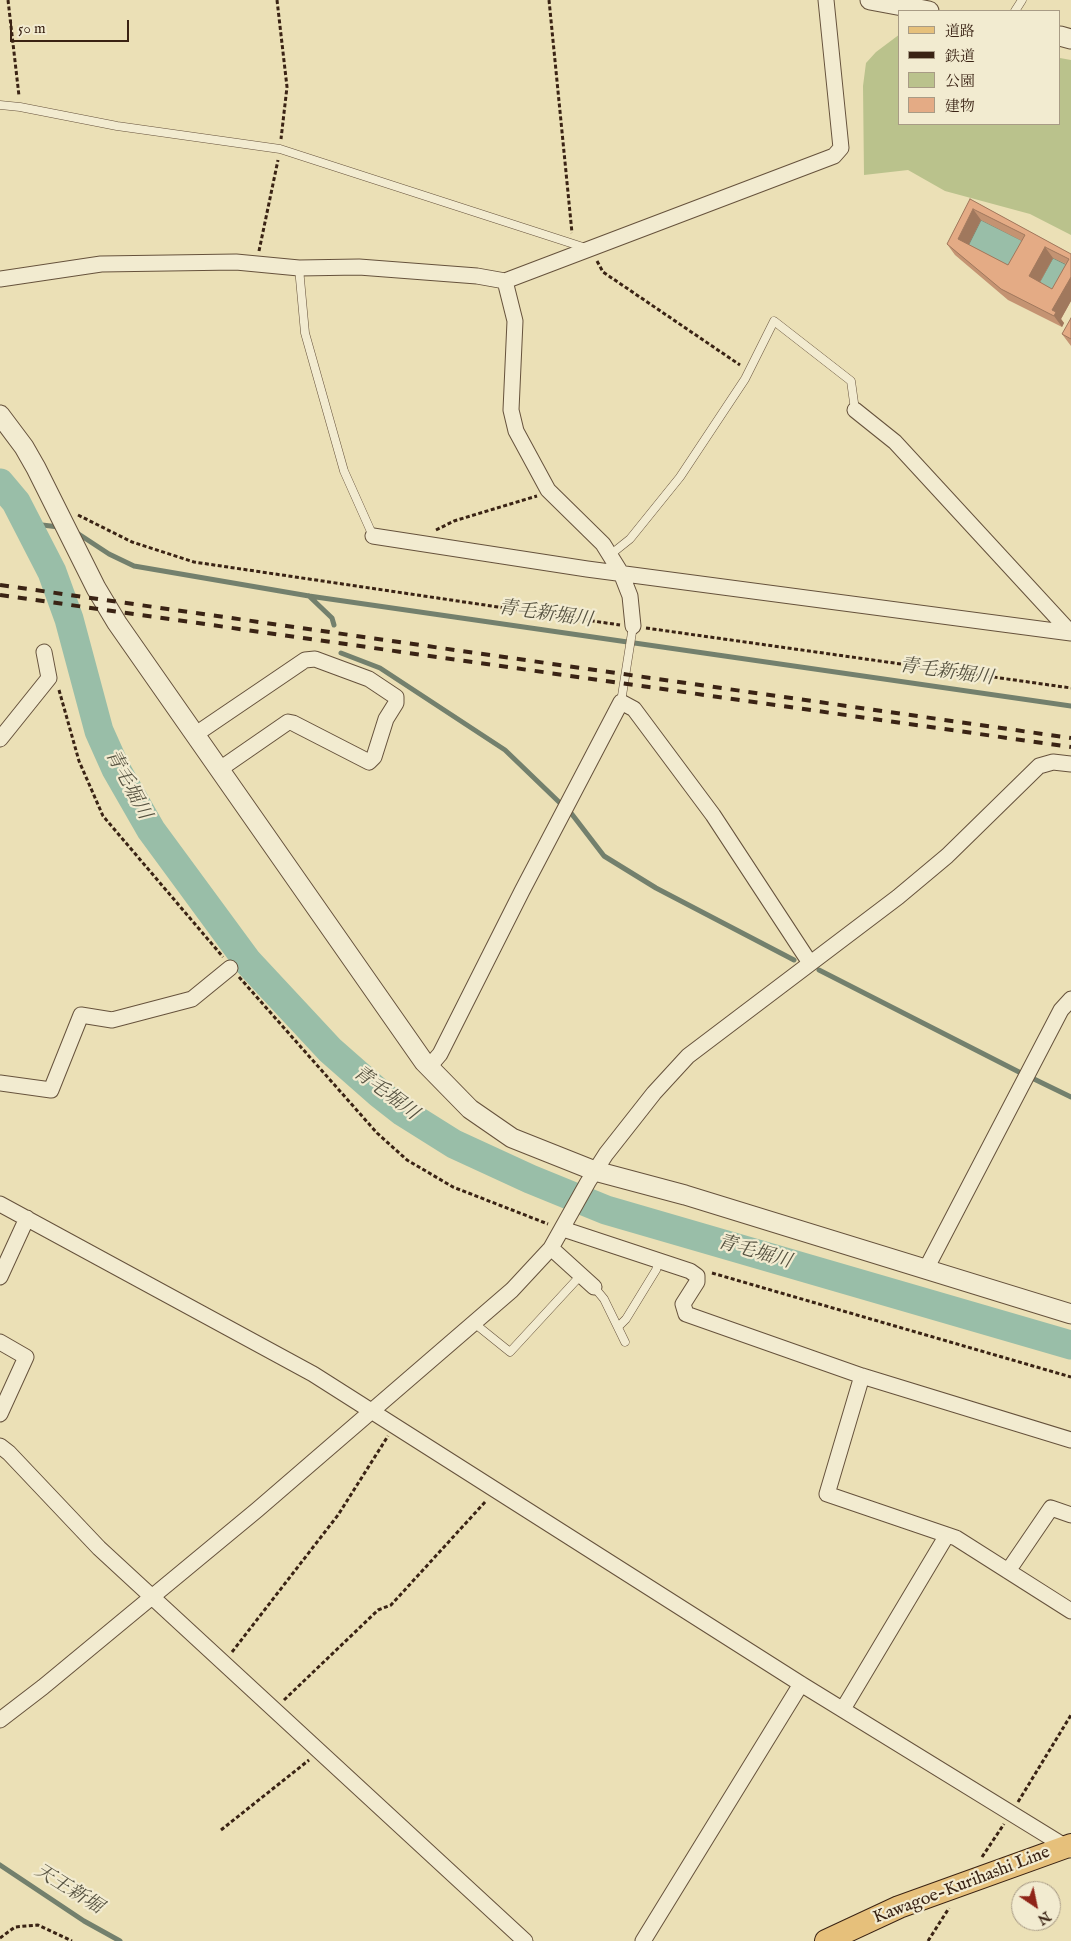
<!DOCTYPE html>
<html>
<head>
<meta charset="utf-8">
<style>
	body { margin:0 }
	#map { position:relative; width:1071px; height:1941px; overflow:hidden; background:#ebe0b6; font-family:"IM FELL English","Noto Serif JP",serif }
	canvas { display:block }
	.legend { position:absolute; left:898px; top:10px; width:162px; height:115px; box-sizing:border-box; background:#f2ebd0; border:1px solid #a89b85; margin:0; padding:6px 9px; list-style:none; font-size:15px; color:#3a2314 }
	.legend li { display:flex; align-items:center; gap:10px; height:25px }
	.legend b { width:25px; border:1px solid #a89b85 }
	.north { position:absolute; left:1011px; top:1881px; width:50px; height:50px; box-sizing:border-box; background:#f2ebd0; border:1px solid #a89b85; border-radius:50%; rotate:146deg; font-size:14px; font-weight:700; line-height:20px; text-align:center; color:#3a2314 }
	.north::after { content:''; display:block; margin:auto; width:18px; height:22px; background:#8f2418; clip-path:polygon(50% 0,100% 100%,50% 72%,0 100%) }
	.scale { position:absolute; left:10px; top:20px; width:119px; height:22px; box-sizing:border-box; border:2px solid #3a2314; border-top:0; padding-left:6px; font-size:15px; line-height:18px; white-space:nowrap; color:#3a2314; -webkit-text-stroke:4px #f2ebd0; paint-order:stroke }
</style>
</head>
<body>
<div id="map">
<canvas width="1071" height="1941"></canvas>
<ul class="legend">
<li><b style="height:6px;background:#e6c07b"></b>道路</li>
<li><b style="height:6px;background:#3a2314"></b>鉄道</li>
<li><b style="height:14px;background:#bac28c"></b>公園</li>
<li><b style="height:14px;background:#e4ab85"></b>建物</li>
</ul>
<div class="north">N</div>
<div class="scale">50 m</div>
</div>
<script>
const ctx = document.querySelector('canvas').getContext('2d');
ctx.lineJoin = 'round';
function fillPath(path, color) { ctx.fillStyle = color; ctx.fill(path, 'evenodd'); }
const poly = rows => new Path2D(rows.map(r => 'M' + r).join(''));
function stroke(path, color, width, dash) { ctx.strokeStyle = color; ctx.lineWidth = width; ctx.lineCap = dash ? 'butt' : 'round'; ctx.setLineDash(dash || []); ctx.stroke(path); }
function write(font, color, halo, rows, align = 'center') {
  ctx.font = font + ' "IM FELL English","Noto Serif JP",serif'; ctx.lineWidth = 4.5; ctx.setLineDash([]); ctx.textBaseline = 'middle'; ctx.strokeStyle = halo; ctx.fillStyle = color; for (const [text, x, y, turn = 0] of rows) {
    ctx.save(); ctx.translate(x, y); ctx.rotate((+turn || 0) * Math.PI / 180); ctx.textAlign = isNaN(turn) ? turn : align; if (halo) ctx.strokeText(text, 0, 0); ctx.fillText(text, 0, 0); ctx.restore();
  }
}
const green = poly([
	[900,34,900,124,1060,124,1060,58,1071,60,1071,235,1030,214,945,191,908,170,864,175,863,86,866,63,876,52]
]);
const water = poly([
	[981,220,1033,246,1016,276,966,250,981,220],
	[1053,258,1071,267,1059,300,1037,287,1053,258]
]);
const stream = poly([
	[25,523,59,527],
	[74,531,109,554,134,566,309,596,1071,706],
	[309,596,332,618,334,625],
	[341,653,380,668,505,750,559,802],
	[571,813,604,856,656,888,794,960],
	[819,970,1019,1072],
	[1034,1079,1071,1097],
	[0,1865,84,1921,120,1941]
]);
const river = poly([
	[0,483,16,502,52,572,69,619,99,731,116,769,151,830,248,962,330,1050,380,1094,403,1112,454,1144,530,1179,606,1210,1071,1345]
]);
const path = poly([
	[8,0,19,96],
	[277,0,287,87,281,139],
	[549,0,572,233],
	[259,251,278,160],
	[597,261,603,272,740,365],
	[78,515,132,542,194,562,620,625],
	[436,530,454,521,537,496],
	[646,628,1071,688],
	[59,690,79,761,103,816,223,957],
	[239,977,377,1133,407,1160,453,1187,548,1224],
	[712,1273,1071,1377],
	[232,1652,338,1515,388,1436],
	[284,1700,378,1610,391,1605,486,1501],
	[1018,1802,1071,1715],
	[221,1830,309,1760],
	[982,1857,1004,1824],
	[0,1938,15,1927,38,1925,72,1941],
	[928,1941,949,1908]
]);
const service = poly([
	[1015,11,1022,0],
	[0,105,20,107,117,126,280,149,586,248],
	[299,268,305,333,344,471,373,536],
	[610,555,630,539,680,477,745,379,774,321,851,381,855,410],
	[621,702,633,626],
	[594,1287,604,1299,625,1342],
	[474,1323,510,1352,581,1275],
	[618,1327,626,1319,656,1270,659,1261]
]);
const minor = poly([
	[0,279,101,264,236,262,299,268,359,267,477,276,505,281,834,156,841,148,826,0],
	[505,281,515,321,511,410,516,431,548,490,603,544,621,573,630,596,633,626],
	[855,410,895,442,1071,633],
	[373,536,587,569,1071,633],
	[196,734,305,660,315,659,369,679,396,697,396,703,386,719,374,757,369,762,293,723,288,722,220,769],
	[0,739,49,678,44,652],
	[428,1068,440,1054,522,891,621,702,634,709,713,815,810,963],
	[0,1083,51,1090,81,1015,112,1020,192,999,230,968],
	[0,1204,313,1374,801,1684,1071,1850],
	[563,1229,690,1271,697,1276,697,1282,683,1304,686,1314,862,1376,1071,1440],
	[551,1248,594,1287],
	[926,1269,1061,1010,1071,999],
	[0,1277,27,1218],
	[0,1342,26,1357,0,1414],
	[862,1376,827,1494,956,1538,1071,1611],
	[0,1446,9,1453,99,1548,525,1941],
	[1008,1571,1051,1508,1071,1515],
	[843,1709,947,1535],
	[0,1720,43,1687,257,1510,512,1290,551,1248,588,1182,606,1154,654,1093,688,1056,898,897,947,856,1039,766,1053,762,1071,764],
	[643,1941,801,1684]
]);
const tertiary = poly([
	[870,0,929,11],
	[1060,36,1071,39],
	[0,415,24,447,36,468,96,588,117,623,424,1062,470,1109,512,1138,595,1171,685,1195,1071,1314]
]);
const primary = poly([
	[826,1941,899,1907,1071,1845]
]);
const rail = poly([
	[0,585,1071,738],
	[0,595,1071,747]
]);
const wall = poly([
	[970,199,1071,254,1071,301,1061,319,1064,323,1062,327,1008,300,955,255,947,244],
	[981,220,1022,241,1008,265,968,244],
	[1053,258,1066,264,1052,289,1040,282],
	[1071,318,1071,346,1062,334]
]);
const shadedWall = poly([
	[973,209,981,220,966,250,958,239],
	[1045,247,1053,258,1037,287,1029,276],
	[1071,277,1071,301,1061,319,1064,323,1062,327,1054,316,1052,310]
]);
const building = poly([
	[970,199,1071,254,1071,277,1052,310,1056,312,1054,316,1001,289,947,244,970,199],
	[973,209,1025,235,1008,265,958,239,973,209],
	[1045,247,1069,259,1052,289,1029,276,1045,247],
	[1071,318,1071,339,1062,334,1071,318]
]);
const streetNames = [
	["Kawagoe-Kurihashi Line",962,1886,-21]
];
const waterNames = [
	["青毛新堀川",545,615,8],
	["青毛新堀川",946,673,8],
	["青毛堀川",127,785,62],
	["青毛堀川",385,1094,37],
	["青毛堀川",754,1253,16],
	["天王新堀",68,1890,32]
];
fillPath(green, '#bac28c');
fillPath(water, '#99bea8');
stroke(water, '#73806d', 1);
stroke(stream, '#73806d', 5);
stroke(river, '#99bea8', 29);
stroke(service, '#66523c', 9);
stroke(minor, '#66523c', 17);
stroke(tertiary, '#66523c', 21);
stroke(primary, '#3a2314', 24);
stroke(path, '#3a2314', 3, [4, 2.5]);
stroke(service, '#f2ebd0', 8);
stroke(minor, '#f2ebd0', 15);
stroke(tertiary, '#f2ebd0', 19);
stroke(primary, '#e6c07b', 22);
stroke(rail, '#3a2314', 4, [9, 9]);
fillPath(wall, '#c49372');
fillPath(shadedWall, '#a0785d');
fillPath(building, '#e4ab85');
stroke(building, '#a0785d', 1);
write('18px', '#3a2314', '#f2ebd0', streetNames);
write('italic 19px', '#565240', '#f2ebd0', waterNames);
</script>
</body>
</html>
